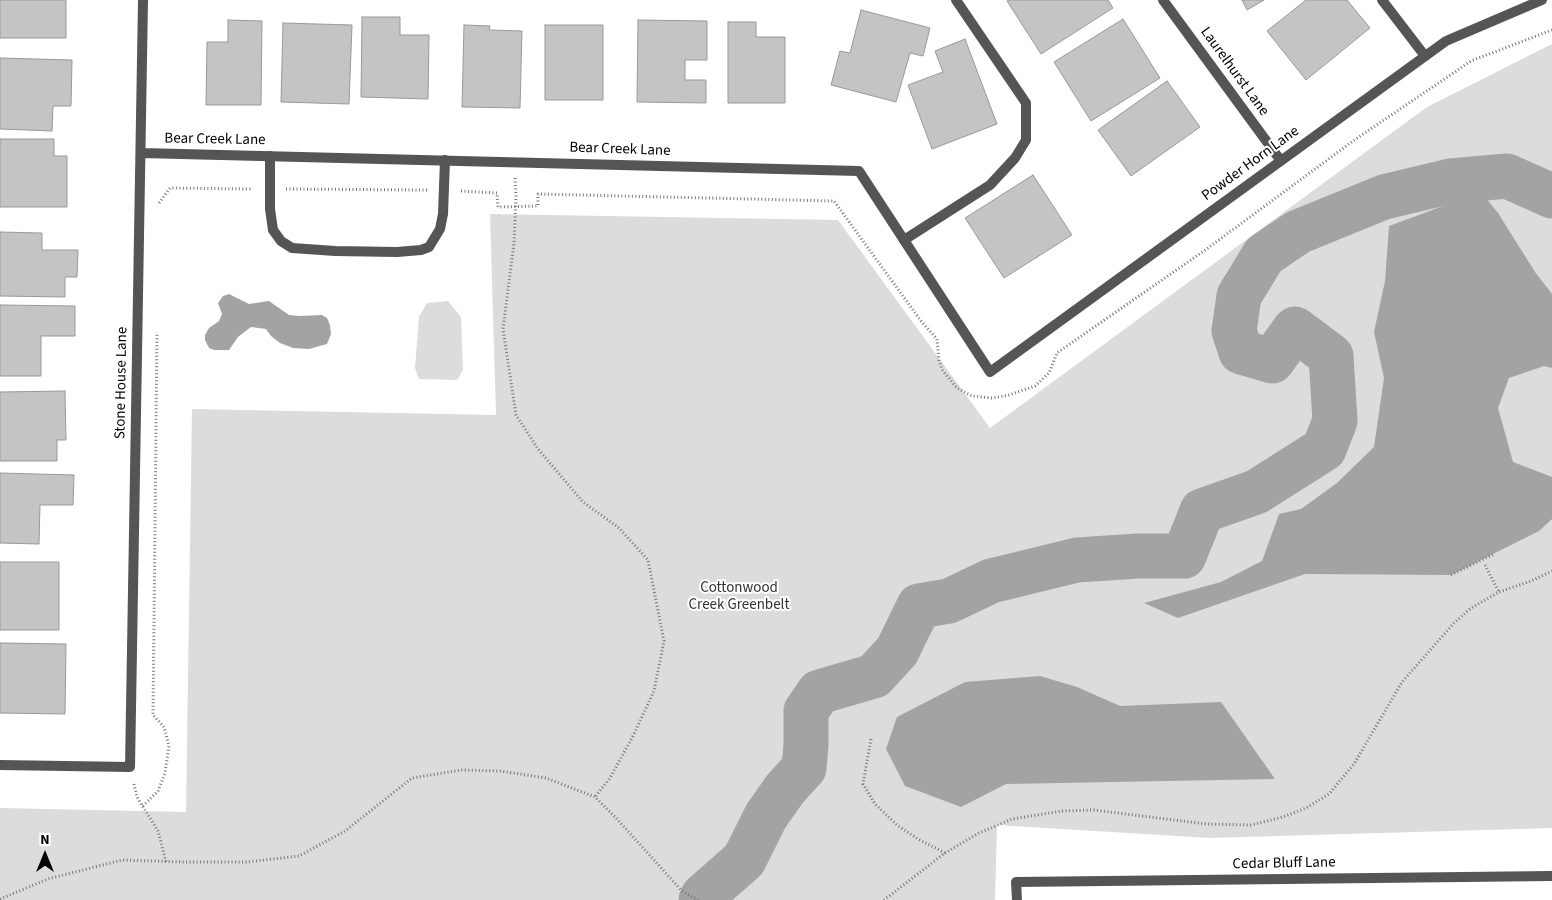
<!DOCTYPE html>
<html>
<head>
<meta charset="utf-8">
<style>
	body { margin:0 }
	#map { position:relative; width:1552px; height:900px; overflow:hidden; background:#fff; font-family:"Source Sans 3",sans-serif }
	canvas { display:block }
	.north { position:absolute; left:20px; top:830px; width:50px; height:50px; -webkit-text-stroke:4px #fff; paint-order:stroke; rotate:0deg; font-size:14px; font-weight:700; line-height:20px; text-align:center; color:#000 }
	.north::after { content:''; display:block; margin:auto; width:18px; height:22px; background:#000; clip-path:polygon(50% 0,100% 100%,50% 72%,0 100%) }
</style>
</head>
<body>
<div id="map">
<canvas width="1552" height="900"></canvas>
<div class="north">N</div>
</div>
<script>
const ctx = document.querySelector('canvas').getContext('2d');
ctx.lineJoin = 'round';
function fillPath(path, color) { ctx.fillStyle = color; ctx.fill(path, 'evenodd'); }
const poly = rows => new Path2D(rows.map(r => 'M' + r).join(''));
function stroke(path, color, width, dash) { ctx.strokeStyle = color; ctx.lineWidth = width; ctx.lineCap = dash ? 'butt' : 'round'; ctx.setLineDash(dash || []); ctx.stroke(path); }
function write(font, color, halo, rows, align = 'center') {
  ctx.font = font + ' "Source Sans 3",sans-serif'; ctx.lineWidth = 4; ctx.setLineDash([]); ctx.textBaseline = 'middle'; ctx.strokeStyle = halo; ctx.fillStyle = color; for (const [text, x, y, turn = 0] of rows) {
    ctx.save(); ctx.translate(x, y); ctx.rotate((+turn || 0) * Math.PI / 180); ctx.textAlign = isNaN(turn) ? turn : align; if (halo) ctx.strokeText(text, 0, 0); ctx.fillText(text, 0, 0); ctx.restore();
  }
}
const green = poly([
	[1552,44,1552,828,1209,838,997,825,995,900,0,900,0,808,186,812,192,409,496,415,490,214,838,220,990,428,1427,107],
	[448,301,461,317,463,370,457,380,419,379,415,368,419,317,427,303]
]);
const water = poly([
	[1481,192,1498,213,1535,272,1552,294,1552,368,1544,366,1509,378,1498,408,1513,462,1552,477,1552,519,1539,531,1451,575,1305,574,1178,618,1144,603,1221,582,1262,561,1279,514,1301,509,1337,483,1374,447,1384,378,1374,332,1385,281,1389,226],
	[229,294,249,304,269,301,289,315,299,316,322,315,327,318,330,325,331,334,327,344,309,349,293,348,280,343,271,336,266,329,251,327,238,337,229,350,214,350,209,348,205,340,205,335,209,328,219,321,222,314,218,303,223,296],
	[1040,676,1077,687,1120,706,1221,702,1275,779,1006,784,961,807,905,786,886,749,897,717,965,682]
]);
const river = poly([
	[701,900,703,896,744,860,766,816,785,789,804,768,806,745,806,711,819,692,874,676,897,651,919,606,949,601,991,581,1077,560,1138,556,1184,556,1202,511,1256,492,1324,449,1335,421,1331,356,1295,329,1272,361,1241,352,1234,331,1239,296,1264,255,1298,232,1384,197,1451,181,1507,176,1552,196]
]);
const building = poly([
	[0,0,66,0,66,38,0,38,0,0],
	[1009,0,1108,0,1113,8,1041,54,1007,1,1009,0],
	[1242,0,1264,0,1247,10,1242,0],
	[1306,0,1347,0,1370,28,1306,80,1267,31,1306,0],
	[861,10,930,28,923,56,910,53,896,102,831,85,840,51,850,53,861,10],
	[362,17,400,17,400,35,429,35,428,99,361,97,362,17],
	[1123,19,1160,78,1091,121,1054,62,1123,19],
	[228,20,262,21,261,105,206,105,207,42,228,42,228,20],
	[638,20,707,21,707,60,685,60,685,80,706,80,706,103,637,102,638,20],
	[728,22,756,22,756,37,785,37,785,103,728,103,728,22],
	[283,23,352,25,349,104,281,102,283,23],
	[464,25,490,26,489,30,522,31,520,108,462,107,464,25],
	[545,25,603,25,603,100,545,100,545,25],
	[965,39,997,124,932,149,908,85,943,72,935,51,965,39],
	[0,58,72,60,71,106,53,106,52,131,0,129,0,58],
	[1167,81,1200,127,1131,176,1098,130,1167,81],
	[0,139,54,139,54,156,67,156,67,207,0,207,0,139],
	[1033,175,1072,235,1004,278,965,218,1033,175],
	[0,232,42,233,42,250,78,250,77,277,65,277,65,297,0,296,0,232],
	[0,305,75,306,75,336,41,336,41,376,0,376,0,305],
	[65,391,66,440,57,440,57,461,0,461,0,392,65,391],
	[0,473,74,475,73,505,40,505,39,544,0,543,0,473],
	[0,562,59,562,59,630,0,630,0,562],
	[0,643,66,644,65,714,0,713,0,643]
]);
const path = poly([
	[515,178,516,196,514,243,503,329,516,415,538,449,583,502,619,528,648,560,664,641,654,691,632,738,610,778,595,797],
	[286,189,427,190],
	[461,191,497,193,498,207,538,206,538,194,834,201,921,321,937,339,939,361,943,371,957,388,972,396,992,398,1009,395,1035,386,1049,373,1057,353,1208,248,1353,141,1471,61,1552,30],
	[159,203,170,188,252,189],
	[1485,565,1499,592],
	[1451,575,1494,554],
	[871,739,863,784,875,804,897,825,918,839,945,853],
	[134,784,137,797,158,831,166,862],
	[143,806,158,791,165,773,169,746,164,727,153,715,157,332],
	[0,899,48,879,122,860,183,862,247,862,299,856,345,831,412,778,461,770,500,771,546,778,595,797,616,818,682,891,698,900],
	[884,900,945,853,979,833,1012,819,1062,811,1094,810,1206,824,1251,825,1283,817,1306,808,1329,794,1354,764,1402,682,1454,623,1471,608,1499,592,1531,581,1552,571]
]);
const service = poly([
	[1382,0,1425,56],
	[270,156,270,209,273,230,281,241,292,248,335,251,397,252,421,250,429,247,440,229,443,214,445,160],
	[904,240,990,185,1015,158,1026,140,1026,103,956,0]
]);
const minor = poly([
	[1163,0,1281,161],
	[141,153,859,171,990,372,1446,41,1542,0],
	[0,765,130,767,143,0],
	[1017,900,1016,882,1552,876]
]);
const streetNames = [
	["Laurelhurst Lane",1234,72,54],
	["Bear Creek Lane",215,140,1],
	["Bear Creek Lane",620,150,2],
	["Powder Horn Lane",1251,164,-36],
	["Stone House Lane",122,383,-89],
	["Cedar Bluff Lane",1284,864,-1]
];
const parkNames = [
	["Cottonwood",739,589],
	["Creek Greenbelt",739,606]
];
fillPath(green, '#dcdcdc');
fillPath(water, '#a3a3a3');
stroke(river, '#a3a3a3', 45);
fillPath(building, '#c4c4c4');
stroke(building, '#999', 1);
stroke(path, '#777', 3, [1, 2.5]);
stroke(service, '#555', 10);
stroke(minor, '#555', 10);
write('15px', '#000', '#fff', streetNames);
write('15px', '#333', '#fff', parkNames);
</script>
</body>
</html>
